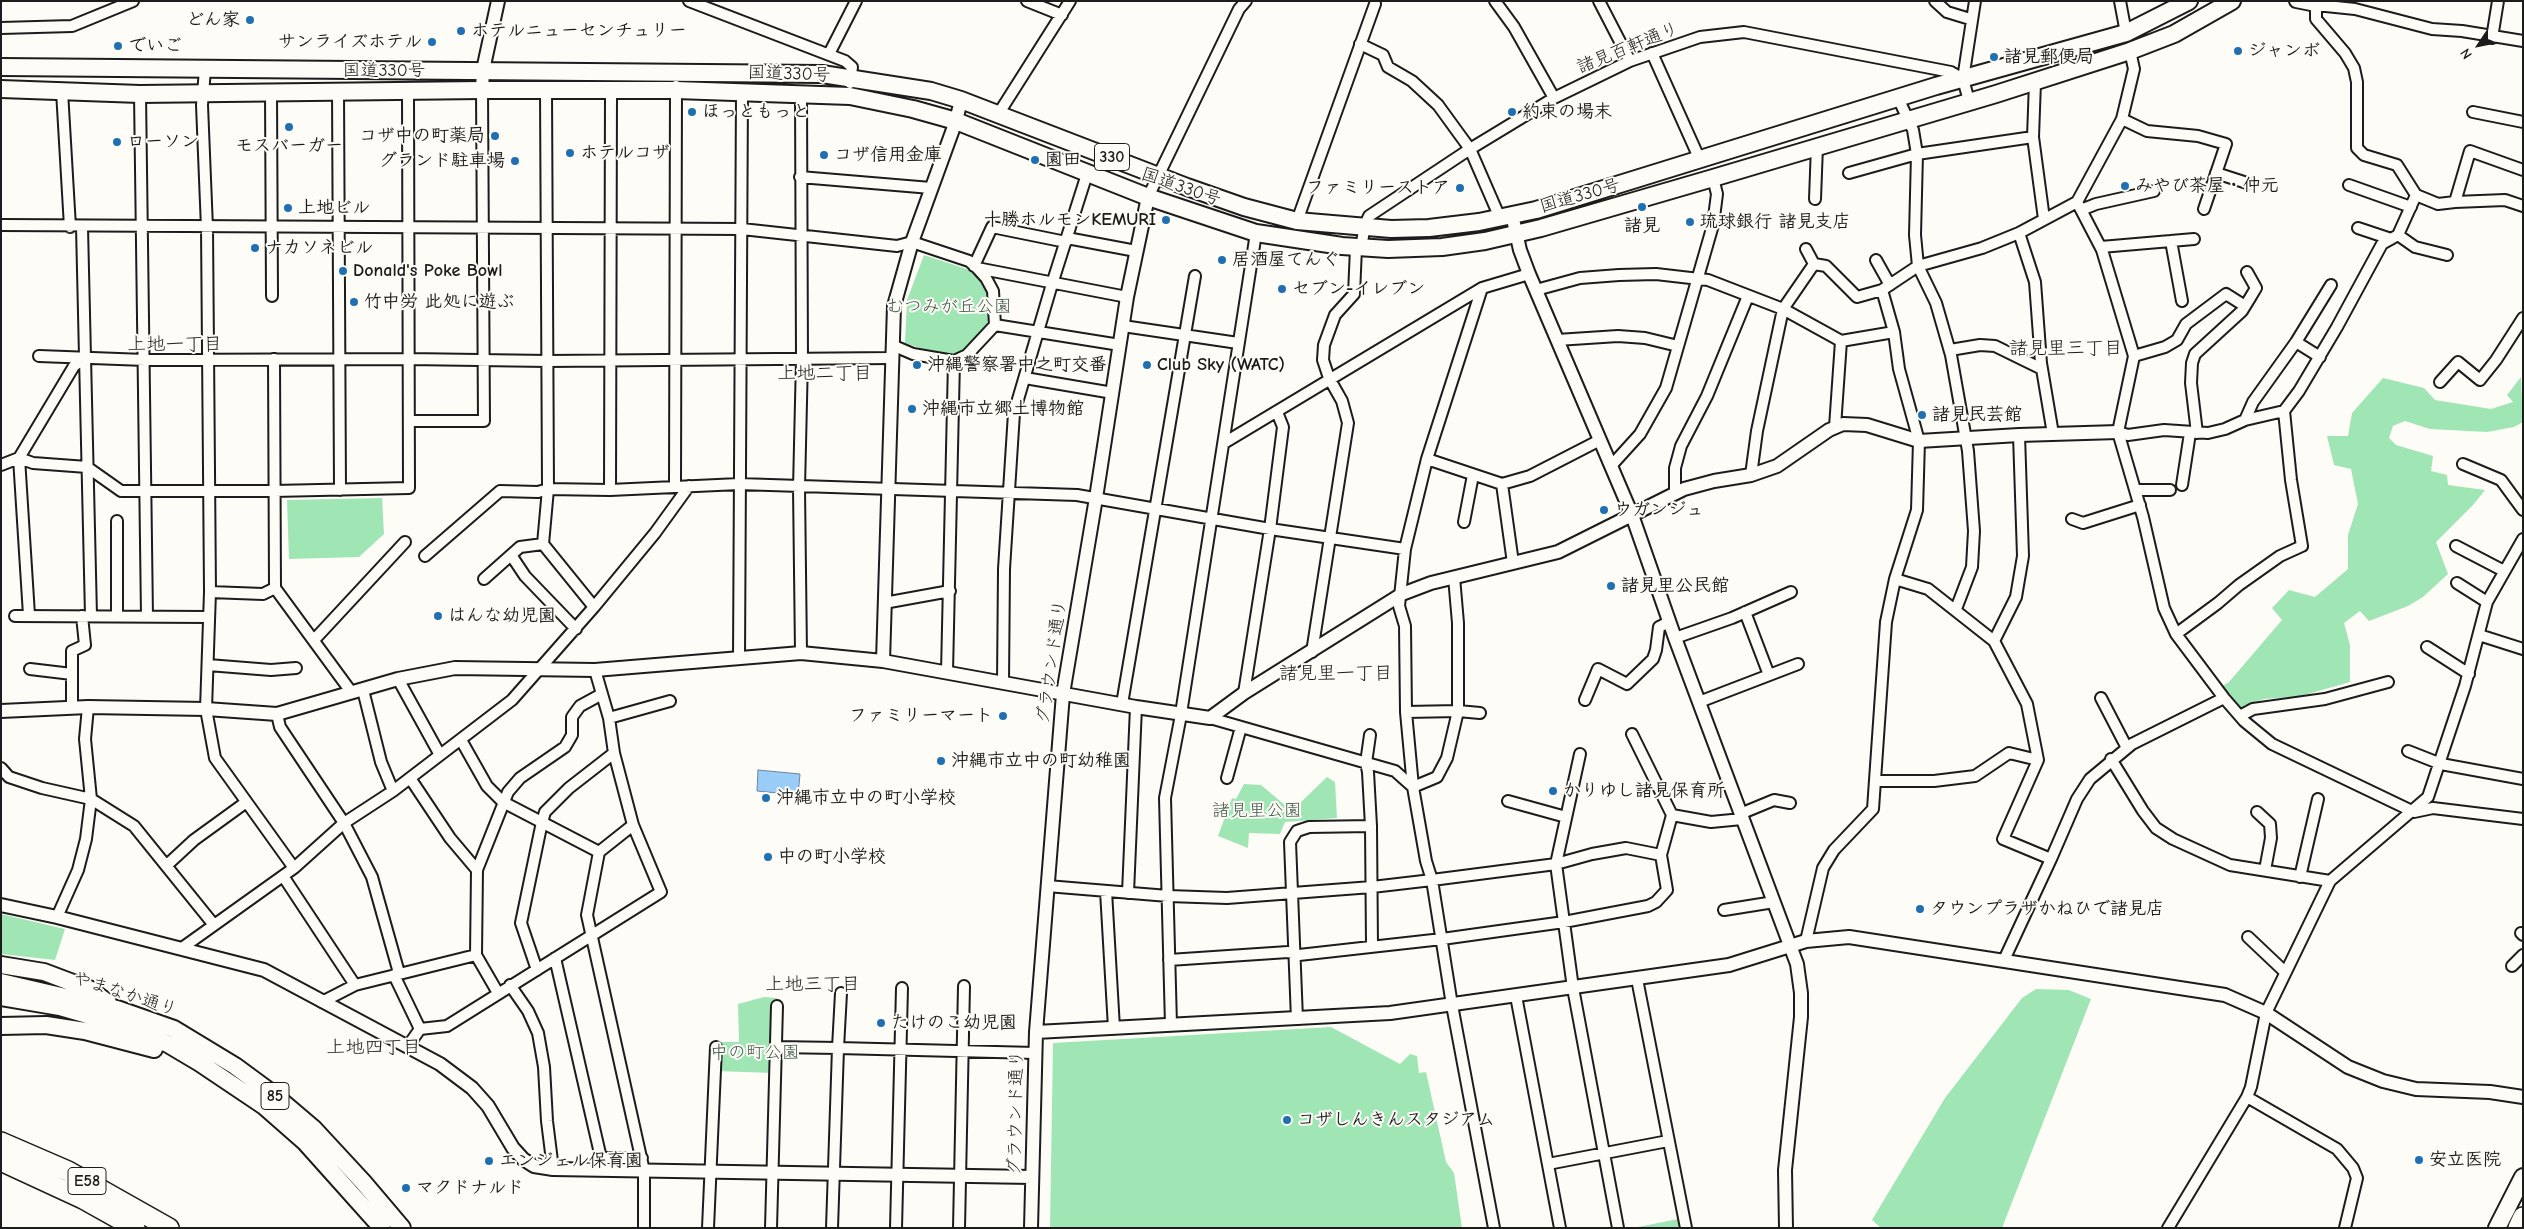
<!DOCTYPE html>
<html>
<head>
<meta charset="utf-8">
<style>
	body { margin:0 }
	#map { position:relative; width:2524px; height:1229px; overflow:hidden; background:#fdfcf7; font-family:"Comic Neue",sans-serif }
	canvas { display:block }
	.frame { position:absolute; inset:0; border:2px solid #1c1c1c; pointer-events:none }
	.north { position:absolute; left:2454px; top:20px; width:50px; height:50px; -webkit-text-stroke:4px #fdfcf7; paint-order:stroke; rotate:236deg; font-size:14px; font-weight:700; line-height:20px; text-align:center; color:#1c1c1c }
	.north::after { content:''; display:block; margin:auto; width:18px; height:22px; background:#1c1c1c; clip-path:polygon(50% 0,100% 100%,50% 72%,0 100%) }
</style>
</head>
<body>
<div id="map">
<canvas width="2524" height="1229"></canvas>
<div class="frame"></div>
<div class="north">N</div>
</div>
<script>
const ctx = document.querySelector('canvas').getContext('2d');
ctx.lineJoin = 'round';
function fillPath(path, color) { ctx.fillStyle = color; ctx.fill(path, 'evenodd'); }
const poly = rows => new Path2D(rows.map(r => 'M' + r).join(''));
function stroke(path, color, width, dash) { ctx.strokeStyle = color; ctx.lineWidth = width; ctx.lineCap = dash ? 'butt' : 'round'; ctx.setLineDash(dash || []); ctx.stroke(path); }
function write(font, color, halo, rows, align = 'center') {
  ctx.font = font + ' "Comic Neue","Klee One",sans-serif'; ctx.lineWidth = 4; ctx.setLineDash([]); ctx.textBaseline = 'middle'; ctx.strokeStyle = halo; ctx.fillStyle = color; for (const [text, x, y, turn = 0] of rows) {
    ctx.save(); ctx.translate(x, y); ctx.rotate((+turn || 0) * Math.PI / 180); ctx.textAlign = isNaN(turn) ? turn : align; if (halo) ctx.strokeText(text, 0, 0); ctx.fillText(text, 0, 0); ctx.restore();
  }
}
const green = poly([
	[924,255,976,272,984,282,988,294,991,315,983,332,967,348,956,354,938,354,905,343,907,300],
	[2521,377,2523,422,2514,427,2487,432,2430,429,2405,421,2393,426,2389,438,2396,445,2433,456,2431,471,2447,475,2448,485,2485,490,2473,505,2436,542,2448,574,2423,597,2408,606,2369,621,2360,611,2344,623,2350,645,2350,682,2301,696,2264,699,2245,705,2236,713,2217,689,2229,682,2282,620,2272,608,2289,590,2315,597,2348,569,2348,535,2358,504,2351,469,2334,465,2327,436,2348,436,2352,413,2383,378,2424,388,2435,400,2491,409,2513,402,2507,395],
	[382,498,384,534,359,557,289,559,287,500],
	[1327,777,1335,782,1337,818,1285,822,1280,834,1249,833,1248,848,1218,836,1232,798,1236,799,1244,784,1261,785,1286,806,1299,804],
	[1,914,65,929,55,960,1,954],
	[2036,989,2069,990,2091,999,2002,1228,1881,1228,1872,1220,1945,1098,2022,998],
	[764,997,777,998,774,1073,715,1071,716,1042,739,1042,738,1004],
	[1331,1027,1400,1064,1410,1054,1417,1056,1419,1073,1426,1072,1446,1162,1454,1173,1462,1228,1050,1228,1053,1043],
	[1678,1219,1680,1228,1633,1228]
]);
const water = poly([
	[758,770,800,774,798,795,757,791,758,770]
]);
const minor = poly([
	[689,1,845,61,852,67,850,83],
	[1027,1,1062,15],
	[1495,1,1514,27,1554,98],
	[1599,1,1630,61],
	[1935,1,1947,12,1970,19],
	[2120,1,2126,33],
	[1,28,72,26,133,1],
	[2492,38,2498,1],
	[1360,44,1383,55,1388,67,1412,81,1438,105,1470,149,1500,218],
	[2130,51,2134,69,2122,119,2077,202,2102,250,2134,356,2118,432,2143,517,2164,608,2176,634,2224,698,2244,721,2272,744,2414,812,2433,808,2523,819],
	[1652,53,1700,160],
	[829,54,856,1],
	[205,70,202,105,207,228,210,592,206,709,215,758,294,868],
	[2035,82,2033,137,2044,219],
	[546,90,548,489,543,544,594,607],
	[62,91,70,227],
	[338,91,340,490],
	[271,92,272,296],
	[140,94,147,616],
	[801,94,802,359,799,488,801,653],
	[1898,98,1913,130,1917,154,1915,235,1918,266,1936,303,1951,355,1968,451,1974,531,1972,567,1956,609],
	[1969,101,1963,79,1975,1],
	[2473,112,2523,122],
	[999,113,1070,1],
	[2122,119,2147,131,2198,136,2226,144,2204,209],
	[2523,170,2470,151,2455,202,2505,200,2523,206],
	[1849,173,1917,154,2033,137],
	[2216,173,2247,183],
	[800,177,931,188],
	[2349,185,2411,207],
	[2416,195,2438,204,2455,202],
	[1148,197,1239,9,1246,1],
	[1815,199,1817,146],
	[2081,210,2096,204,2154,191],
	[1297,221,1375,4],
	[1,225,742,229,897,246,912,242,969,261,977,268,1127,297],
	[82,227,91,616],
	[2358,228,2391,239],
	[2019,233,2035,282,2041,363,2053,434],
	[2398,235,2415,247,2447,255],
	[1067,238,1136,251],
	[2171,241,2182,301],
	[2101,247,2194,239],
	[1361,248,1365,225,1369,216,1470,149,1554,98,1630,61,1700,37,1744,32,1951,72,1963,79],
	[1806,249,1814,264],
	[1876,260,1890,285],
	[974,266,992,227,1066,242],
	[977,268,986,278,993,291,995,325,1120,345],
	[1536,290,1580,278,1619,275,1656,274,1708,280,1783,309,1841,341],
	[1123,326,1238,343],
	[1557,340,1618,336,1645,338,1678,346],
	[2296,342,2320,357],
	[892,345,913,354,954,361],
	[1950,350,1980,345,1995,346,2042,369],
	[39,356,145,360,409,359,548,361,892,358],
	[2134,356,2165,347,2177,340,2186,324,2226,294,2245,306],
	[274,359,275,588,352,693],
	[1025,378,1113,393],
	[2440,382,2458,362,2480,380,2496,360,2523,318],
	[2245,420,2253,402,2296,342,2331,285],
	[409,421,484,421,482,90],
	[1835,427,1841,341,1894,332],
	[2118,432,2128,435,2164,430,2208,433,2225,429,2245,420,2284,411,2299,391,2337,327,2382,244,2398,235,2416,195,2397,165,2364,155,2357,148,2357,82,2354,68,2345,53,2316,19,2316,5,2355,9,2432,29,2462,31,2523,41],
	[2197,433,2191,383,2192,363,2195,354,2242,311,2250,298,2256,288,2247,272],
	[1224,443,1482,288,1529,274],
	[1427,459,1502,484,1530,476,1600,440],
	[2463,464,2501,480,2523,510],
	[1,465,19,458,33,463,87,467,121,491,274,491,409,488,408,91],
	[1611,466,1640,434,1666,388,1713,225,1717,194,1713,178],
	[1751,475,1757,431,1783,309,1814,264,1826,266,1857,297,1882,290,1918,266,1982,248,2019,233,2077,202],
	[1502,484,1513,563],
	[2182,485,2190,433],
	[675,487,676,86],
	[610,490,611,91],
	[2136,490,2170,490],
	[1675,494,1675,468,1681,446,1707,396,1748,296],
	[2072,519,2083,523,2140,505],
	[117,521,117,616],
	[1464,522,1473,475],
	[2456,546,2504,571],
	[511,555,525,576,576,629],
	[425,556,500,491,538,492,548,489,610,490,739,484,1077,495,1270,529,1405,549],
	[484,579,520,547,543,544],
	[1895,579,1928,589,1994,641,2027,704,2038,760,2003,839,2051,859,2004,960],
	[2457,583,2487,602],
	[210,592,263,594,275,588],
	[884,603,950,591],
	[1745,612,1769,675],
	[29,615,19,458,74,366,83,359],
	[15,616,209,617],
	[2176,634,2218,603,2239,585,2280,556,2302,546,2291,480,2284,411],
	[2479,635,2523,649],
	[1675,638,1732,618,1791,592],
	[314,640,405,542],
	[1994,641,2016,597,2023,556,2019,435],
	[2427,647,2469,674],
	[1312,652,1348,423,1342,401,1329,378,1323,360,1324,345,1335,315,1354,294,1356,248],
	[739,659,742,92],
	[208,665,271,670,296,668],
	[30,669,72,674],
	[947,672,954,361,967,355,995,325],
	[398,679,440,755],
	[1003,682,1004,569,1014,413,1052,284,1087,174],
	[363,690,381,762,393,791],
	[1244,693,1270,529,1283,427,1277,412],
	[2101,698,2127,748],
	[1585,700,1598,669,1627,684,1653,659,1656,650,1659,627,1669,622],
	[1699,702,1798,664],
	[1122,704,1195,276],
	[72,708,72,651,85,645,82,616],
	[1406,712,1458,711,1480,713],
	[277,714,280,727,344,823,372,877,399,973],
	[2240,716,2253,709,2325,699,2388,682],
	[609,718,670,701],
	[1210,718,1395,771,1413,787],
	[1632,734,1672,815],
	[1370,735,1366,763,1368,772,1371,826,1372,946],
	[461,740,487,786,503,802,599,852],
	[2408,751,2441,764,2523,779],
	[1580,754,1556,864,1573,988,1618,1228],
	[2111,759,2143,811,2156,828,2173,839,2230,865,2330,881],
	[1,768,9,777,42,788,91,799,134,826,214,925],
	[410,778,450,838,477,870],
	[1227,778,1241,727],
	[1875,781,1934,781,1975,776,2009,753,2038,760],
	[1413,787,1437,777,1447,758,1458,711,1458,623,1454,577],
	[1508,801,1566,817],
	[2257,812,2270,824,2271,838,2265,870],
	[1740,814,1774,800,1790,803],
	[633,825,599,852,587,915,644,1171,644,1228],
	[2051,859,2077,799,2090,779,2132,744,2224,698],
	[167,865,194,840,245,803],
	[283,876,355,985],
	[2300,877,2318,799],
	[1047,886,1168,896,1227,898,1372,887,1432,880,1426,861,1413,787,1406,712,1405,626,1399,606,1405,549,1427,459,1482,288],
	[1106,891,1114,1028],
	[1128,893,1136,707],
	[1724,910,1774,902],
	[57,917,78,870,86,839,91,799,85,739,88,707],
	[2521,933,2523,935],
	[2248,937,2285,972],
	[1806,941,1823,868,1834,850,1873,809,1886,622,1895,579,1917,510,1919,441,1899,369,1894,332,1882,290],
	[182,948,294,868,344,823,393,791,512,700,594,607,655,533,689,486],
	[476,955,477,870,508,792,520,778,565,747,572,735,572,717,580,706,602,694],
	[555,958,601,1158,642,1158],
	[1169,960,1288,952,1299,955,1442,939,1564,922,1648,906,1656,902,1667,890,1661,855],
	[2512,966,2523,955],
	[537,970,521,923,542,822,545,812,569,788,614,753],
	[394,975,420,1029],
	[1637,979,1686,1228],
	[510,985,528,1011,538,1033,544,1067,547,1121,553,1169],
	[1516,996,1560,1228],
	[322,1002,355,985,476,955,498,993],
	[1297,1019,1290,842,1297,831,1309,827,1371,826],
	[1171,1025,1165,798,1180,720,1256,233],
	[408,1046,420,1029,447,1026,661,892,633,825,614,753,609,718,595,670],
	[775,1047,838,1048,841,993],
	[2247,1097,2337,1149,2353,1168,2357,1178,2345,1228],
	[1548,1164,1668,1141],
	[708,1228,716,1047],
	[771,1228,777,1006],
	[832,1228,838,1048,1035,1053],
	[896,1228,902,988],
	[959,1228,964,986],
	[1494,1228,1452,1005,1432,880,1556,864,1592,854,1626,848,1661,855,1672,815,1711,822,1742,819],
	[2168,1228,2247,1097,2251,1087,2266,1013,2330,881,2428,797,2465,686,2487,602,2523,539]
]);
const tertiary = poly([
	[2296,1,2316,5],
	[482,90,483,70,498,1],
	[1512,215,1520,250,1529,274,1632,515,1675,638,1797,964,1801,993,1801,1017,1785,1170,1786,1228],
	[883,661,894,306,912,242,956,121,961,100],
	[1,711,88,707,206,709,277,714,398,679,455,668,595,670,801,653,883,661,1136,707,1210,718,1244,693,1402,594,1431,583,1558,552,1684,489,1714,481,1751,475,1777,466,1829,430,1843,424,1867,425,1919,441,2019,435,2118,432],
	[1,905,57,917,264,970,440,1064,472,1088,488,1106,513,1148,523,1159,534,1166,553,1169,1032,1177],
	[1036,1032,1390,1013,1729,965,1806,941,1849,937,2225,995,2266,1013,2348,1067,2383,1081,2416,1089,2490,1092,2523,1097],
	[1031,1228,1036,1032,1063,694,1096,498,1127,297,1148,197]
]);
const primary = poly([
	[1,965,44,972,89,989,108,1003],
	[1,982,117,1009,174,1029,235,1066,273,1094,313,1128,363,1182,402,1228],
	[1,997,60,1007,105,1020,168,1044,200,1063,264,1106,305,1142,382,1228],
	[1,1026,46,1025,85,1031,154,1049],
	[2497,1228,2523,1177]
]);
const trunk = poly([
	[1,67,822,74,931,91,961,100,1187,187,1244,207,1297,221,1391,229,1429,228,1479,222,1536,210,1936,86,2126,33,2189,1],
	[1,89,140,94,482,90,676,90,850,96,913,109,956,121,1148,197,1256,233,1342,246,1388,249,1442,247,1485,241,1541,228,1713,178,1996,94,2130,51,2174,34,2232,1]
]);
const motorway = poly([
	[1,1142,68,1171,169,1228],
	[1,1161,83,1199,135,1228],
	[2518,1228,2523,1217]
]);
const markers = [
	[250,20,5,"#1f6fb2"],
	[461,31,5,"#1f6fb2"],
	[432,42,5,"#1f6fb2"],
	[118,46,5,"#1f6fb2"],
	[2238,51,5,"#1f6fb2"],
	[1994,57,5,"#1f6fb2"],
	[692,112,5,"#1f6fb2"],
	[1512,112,5,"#1f6fb2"],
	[289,127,5,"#1f6fb2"],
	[495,136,5,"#1f6fb2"],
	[117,142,5,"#1f6fb2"],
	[570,153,5,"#1f6fb2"],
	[824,155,5,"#1f6fb2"],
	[1035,160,5,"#1f6fb2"],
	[515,161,5,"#1f6fb2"],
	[2125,186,5,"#1f6fb2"],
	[1460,188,5,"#1f6fb2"],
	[1642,207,5,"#1f6fb2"],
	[288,208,5,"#1f6fb2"],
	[1166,220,5,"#1f6fb2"],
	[1690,222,5,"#1f6fb2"],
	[255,248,5,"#1f6fb2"],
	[1222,260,5,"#1f6fb2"],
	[343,271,5,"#1f6fb2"],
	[1282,289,5,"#1f6fb2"],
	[354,302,5,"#1f6fb2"],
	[917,365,5,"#1f6fb2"],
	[1147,365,5,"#1f6fb2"],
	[912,409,5,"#1f6fb2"],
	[1922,415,5,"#1f6fb2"],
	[1604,510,5,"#1f6fb2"],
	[1611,586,5,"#1f6fb2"],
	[438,616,5,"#1f6fb2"],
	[1003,716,5,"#1f6fb2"],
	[941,761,5,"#1f6fb2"],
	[1553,791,5,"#1f6fb2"],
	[766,798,5,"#1f6fb2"],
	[768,857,5,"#1f6fb2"],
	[1920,909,5,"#1f6fb2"],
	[881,1023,5,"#1f6fb2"],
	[1287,1120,5,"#1f6fb2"],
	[2419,1160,5,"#1f6fb2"],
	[489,1161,5,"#1f6fb2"],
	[406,1188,5,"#1f6fb2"]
];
const shields = [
	[1112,157,35],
	[275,1096,28],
	[87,1181,38]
];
const shieldNames = [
	["330",1112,157],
	["85",275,1096],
	["E58",87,1181]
];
const poiNames = [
	["どん家",240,20,"right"],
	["ホテルニューセンチュリー",471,31],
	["サンライズホテル",422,42,"right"],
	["でいご",128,46],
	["ジャンボ",2248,51],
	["諸見郵便局",2004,57],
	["ほっともっと",702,112],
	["約束の場末",1522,112],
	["コザ中の町薬局",485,136,"right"],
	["ローソン",127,142],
	["モスバーガー",289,146,"center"],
	["ホテルコザ",580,153],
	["コザ信用金庫",834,155],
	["園田",1045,160],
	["グランド駐車場",505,161,"right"],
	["みやび茶屋・仲元",2135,186],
	["ファミリーストア",1450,188,"right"],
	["上地ビル",298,208],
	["十勝ホルモンKEMURI",1156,220,"right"],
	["琉球銀行 諸見支店",1700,222],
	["諸見",1642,226,"center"],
	["ナカソネビル",265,248],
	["居酒屋てんぐ",1232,260],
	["Donald's Poke Bowl",353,271],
	["セブン-イレブン",1292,289],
	["竹中労 此処に遊ぶ",364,302],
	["沖縄警察署中之町交番",927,365],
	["Club Sky (WATC)",1157,365],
	["沖縄市立郷土博物館",922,409],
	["諸見民芸館",1932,415],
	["ウガンジュ",1614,510],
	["諸見里公民館",1621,586],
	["はんな幼児園",448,616],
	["ファミリーマート",993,716,"right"],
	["沖縄市立中の町幼稚園",951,761],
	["かりゆし諸見保育所",1563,791],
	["沖縄市立中の町小学校",776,798],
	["中の町小学校",778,857],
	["タウンプラザかねひで諸見店",1930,909],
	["たけのこ幼児園",891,1023],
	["コザしんきんスタジアム",1297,1120],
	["安立医院",2429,1160],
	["エンジェル保育園",499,1161],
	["マクドナルド",416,1188]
];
const streetNames = [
	["諸見百軒通り",1628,48,-22],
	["国道330号",384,71],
	["国道330号",789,74,2],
	["国道330号",1181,187,19],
	["国道330号",1580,196,-16],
	["グラウンド通り",1052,662,-82],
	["やまなか通り",125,994,18],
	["グラウンド通り",1016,1113,-89]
];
const parkNames = [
	["むつみが丘公園",949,307],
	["諸見里公園",1257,811],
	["中の町公園",755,1053]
];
const neighbourhoodNames = [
	["上地一丁目",175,345],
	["諸見里三丁目",2066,349],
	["上地二丁目",825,374],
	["諸見里一丁目",1336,674],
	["上地三丁目",813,985],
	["上地四丁目",374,1048]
];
fillPath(green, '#9fe6b4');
fillPath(water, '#99cdf7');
stroke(water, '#67869f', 1);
stroke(minor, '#1c1c1c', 14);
stroke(tertiary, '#1c1c1c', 16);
stroke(primary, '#1c1c1c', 20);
stroke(trunk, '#1c1c1c', 20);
stroke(motorway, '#1c1c1c', 22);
stroke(minor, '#fdfcf7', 10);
stroke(tertiary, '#fdfcf7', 12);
stroke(primary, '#fdfcf7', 16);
stroke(trunk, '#fdfcf7', 16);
stroke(motorway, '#fdfcf7', 19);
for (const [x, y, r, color] of markers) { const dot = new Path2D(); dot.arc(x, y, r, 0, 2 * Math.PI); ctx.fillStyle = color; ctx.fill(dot); stroke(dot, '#fdfcf7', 2); }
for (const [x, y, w] of shields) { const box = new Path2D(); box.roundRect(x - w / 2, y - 13.5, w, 27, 4); ctx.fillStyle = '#fdfcf7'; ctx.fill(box); stroke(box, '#1c1c1c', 1); }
write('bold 16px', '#1c1c1c', null, shieldNames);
write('bold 18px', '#1c1c1c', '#fdfcf7', poiNames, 'left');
write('18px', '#1c1c1c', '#fdfcf7', streetNames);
write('18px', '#43594a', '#fdfcf7', parkNames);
write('19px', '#1c1c1c', '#fdfcf7', neighbourhoodNames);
</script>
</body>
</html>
